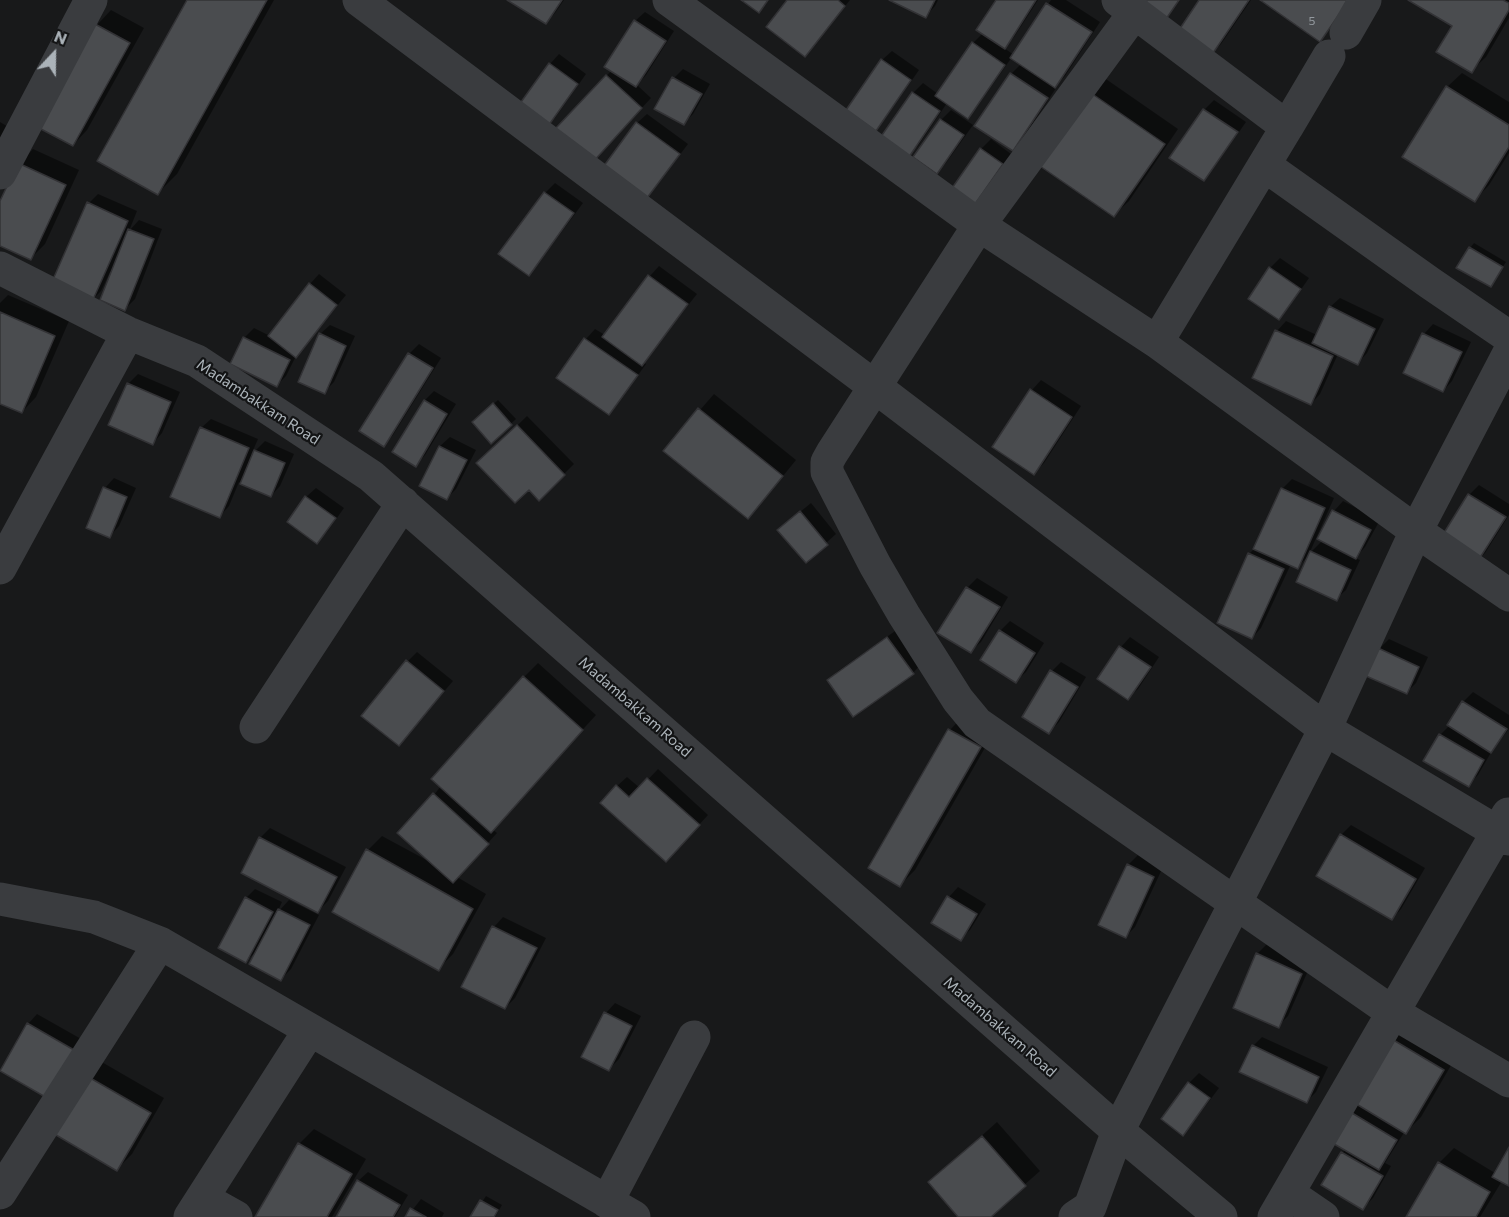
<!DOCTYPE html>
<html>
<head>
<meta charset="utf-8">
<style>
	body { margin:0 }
	#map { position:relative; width:1509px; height:1217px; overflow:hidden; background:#18191a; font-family:Commissioner,sans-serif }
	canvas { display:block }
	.north { position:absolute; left:24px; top:24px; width:60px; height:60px; -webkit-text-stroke:4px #131415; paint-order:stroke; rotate:22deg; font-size:16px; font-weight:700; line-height:24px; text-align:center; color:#abb3b9 }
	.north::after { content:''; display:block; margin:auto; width:21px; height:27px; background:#abb3b9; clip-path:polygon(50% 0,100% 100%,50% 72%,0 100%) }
</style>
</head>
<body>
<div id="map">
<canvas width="1509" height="1217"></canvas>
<div class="north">N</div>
</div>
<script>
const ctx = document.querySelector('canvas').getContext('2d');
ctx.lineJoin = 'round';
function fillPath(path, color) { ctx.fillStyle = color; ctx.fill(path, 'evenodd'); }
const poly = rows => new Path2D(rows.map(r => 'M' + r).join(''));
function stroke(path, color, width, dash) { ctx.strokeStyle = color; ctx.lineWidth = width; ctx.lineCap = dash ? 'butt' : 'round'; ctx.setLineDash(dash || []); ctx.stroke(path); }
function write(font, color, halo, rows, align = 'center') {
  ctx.font = font + ' Commissioner,sans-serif'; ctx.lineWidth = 4.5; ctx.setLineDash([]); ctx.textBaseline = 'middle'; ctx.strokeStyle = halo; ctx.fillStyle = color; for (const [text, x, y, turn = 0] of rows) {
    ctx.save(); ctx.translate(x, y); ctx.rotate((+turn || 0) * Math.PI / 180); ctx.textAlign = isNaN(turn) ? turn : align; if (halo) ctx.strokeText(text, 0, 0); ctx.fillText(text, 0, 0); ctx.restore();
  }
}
const shadow = poly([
	[189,0,274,0,177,174,158,193],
	[510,0,564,0,555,13,546,23],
	[789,0,850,0,814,45],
	[892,0,938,0,935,6,926,16],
	[998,0,1038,0,1014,37,1004,48,1014,55,1051,0,1066,0,1100,22,1065,76,1054,87,1056,88,1022,140,1013,149,1011,74,1021,64,1012,57,977,107,967,117,947,103,918,146,908,155,882,137,913,93,923,83,938,94,973,43,983,33],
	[1201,0,1251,0,1221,44,1211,54],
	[1411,0,1509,0,1509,18,1486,57,1471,71,1454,25],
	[111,10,144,28,87,130,73,145,97,25],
	[645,12,674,31,646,75,637,85,651,98,602,151,557,129,612,70,635,21],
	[892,51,919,70,885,119,875,129,882,60],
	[559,54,586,74,555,118,546,127,550,64],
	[683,69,710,84,693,114,683,124,674,78],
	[1462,73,1509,102,1509,153,1489,185,1475,200,1447,87],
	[1103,77,1178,129,1129,201,1114,215,1039,163],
	[1214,100,1246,122,1213,169,1204,179,1172,157,1205,109],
	[951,110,973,125,946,163,937,172,915,157,941,120],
	[647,114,688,144,650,194,641,204,637,123],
	[0,122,15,131,0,160],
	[991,139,1011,154,983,195,981,149],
	[33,149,79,170,45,244,31,258,0,244,0,205,19,164],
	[555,183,583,203,538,264,529,274,501,254,545,193],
	[98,194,137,211,129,231,139,220,162,229,135,299,125,309,112,273,110,272,101,291,92,300,89,203],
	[1474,243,1506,262,1490,286,1470,248],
	[1280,258,1309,278,1288,308,1279,318,1270,268],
	[659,266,697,294,643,362,646,364,618,403,609,413,559,377,586,339,595,329,605,335,650,276],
	[319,274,346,295,296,356,286,376,277,385,244,338,254,328,270,336,310,284],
	[8,295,69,321,36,397,22,412,0,402,0,303],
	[1340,298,1384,319,1367,353,1358,363,1338,354,1320,394,1311,404,1254,378,1277,331,1286,321,1317,335,1330,307],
	[1433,324,1471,342,1452,381,1443,391,1405,373,1424,334],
	[330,325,355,336,334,382,324,392,320,334],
	[419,344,441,358,393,435,384,445,409,354],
	[138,374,180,392,162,433,153,443,128,384],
	[1041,380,1081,406,1044,463,1034,473,1032,390],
	[434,391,456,404,425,455,416,465,425,400],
	[714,394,796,460,762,502,748,517,665,450],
	[498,400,516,419,491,442,474,422],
	[527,416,574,464,539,499,529,488,479,463],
	[211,419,258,439,251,455,265,441,294,454,280,486,271,496,239,482,229,506,220,516,201,428],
	[450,437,476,450,456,489,447,498,421,485,440,446],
	[114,478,136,488,119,526,110,536,105,488],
	[1292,479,1334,498,1309,554,1323,540,1334,511,1343,501,1380,520,1365,547,1355,558,1360,560,1346,590,1336,599,1309,555,1298,567,1291,564,1261,628,1252,638,1249,554,1256,547,1282,489],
	[1479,485,1509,504,1509,515,1485,553,1476,562,1441,540,1469,495],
	[316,488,344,508,327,532,317,542,306,497],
	[811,503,836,534,806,561,789,521],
	[977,578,1008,597,981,642,971,651,940,632,967,588],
	[1010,621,1044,643,1026,672,1016,681,982,659,1000,631],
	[898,629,922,663,913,673,829,680,838,671],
	[1130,637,1159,657,1138,689,1128,698,1099,679,1121,647],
	[1389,639,1428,657,1416,683,1407,692,1379,649],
	[417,652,453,681,399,744,408,661],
	[1061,662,1086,677,1059,722,1049,732,1052,671],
	[538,663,596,715,492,829,497,833,457,877,486,894,453,954,438,969,368,850,382,836,432,863,434,795,524,677],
	[1473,692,1509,715,1509,729,1493,749,1478,775,1468,785,1440,735,1450,725,1463,702],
	[964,715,994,732,915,870,900,885,870,868,950,730],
	[658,769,708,815,675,851,617,786,627,777,640,788],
	[1351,825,1425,868,1401,909,1392,919,1318,876,1341,835],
	[270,828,346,867,328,901,318,911,260,838],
	[1138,855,1163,867,1135,927,1126,936,1128,865],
	[958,887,986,904,970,930,960,939,933,922,949,897],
	[255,889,282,902,277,913,289,900,319,915,291,969,281,979,259,949,246,961,246,898],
	[503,917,546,938,515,998,505,1008,463,986,494,927],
	[1267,944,1311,964,1288,1016,1278,1026,1257,954],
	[615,1003,641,1016,619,1059,609,1069,584,1056,606,1013],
	[37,1014,90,1044,53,1100,28,1024],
	[1406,1025,1457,1055,1421,1117,1406,1132,1405,1131,1385,1163,1391,1166,1373,1198,1363,1208,1342,1153,1346,1149,1331,1141,1391,1039],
	[1262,1037,1328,1067,1316,1092,1306,1102,1253,1046],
	[100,1061,164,1098,132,1154,117,1169,53,1132],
	[1199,1073,1219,1088,1192,1124,1182,1134,1163,1119,1189,1083],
	[997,1122,1040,1171,988,1217,960,1217,930,1182],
	[314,1129,366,1159,332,1217,257,1216,299,1144],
	[1454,1148,1495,1173,1509,1150,1509,1185,1502,1181,1480,1217,1408,1217,1439,1163],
	[368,1172,408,1195,395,1217,338,1217,358,1181],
	[486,1196,502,1205,495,1217,472,1217],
	[421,1199,444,1213,442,1217,407,1217]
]);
const building = poly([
	[187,0,267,0,158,195,97,161,187,0],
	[507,0,562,0,546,24,507,0],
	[741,0,768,0,759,13,741,0],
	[787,0,838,0,845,6,805,57,766,27,787,0],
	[889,0,935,0,926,18,889,0],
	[996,0,1036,0,1005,49,976,30,996,0],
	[1139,0,1179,0,1164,22,1139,0],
	[1199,0,1249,0,1211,56,1177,33,1199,0],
	[1260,0,1349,0,1320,42,1260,0],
	[1408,0,1503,0,1509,3,1509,10,1472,73,1436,52,1452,26,1408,0],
	[1046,3,1092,32,1055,88,1010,58,1046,3],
	[634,20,666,41,636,87,604,67,634,20],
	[95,24,130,43,73,146,39,128,95,24],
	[972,42,1005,65,968,119,935,96,972,42],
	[881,59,911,80,876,131,846,110,881,59],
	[549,63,578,84,546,129,516,109,549,63],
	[1010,73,1048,98,1013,151,974,126,1010,73],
	[606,75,642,108,592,163,555,129,606,75],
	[672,77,702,94,684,125,654,109,672,77],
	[1446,86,1509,125,1509,147,1475,202,1402,157,1446,86],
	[1088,91,1165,144,1114,217,1037,164,1088,91],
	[912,92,940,111,909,157,880,138,912,92],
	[1203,109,1238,132,1204,181,1169,158,1203,109],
	[940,119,964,135,937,174,913,157,940,119],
	[636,122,680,154,641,206,598,174,636,122],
	[980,148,1003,164,973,207,950,191,980,148],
	[18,163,66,185,31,260,0,246,0,201,18,163],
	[544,192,574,213,529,276,498,254,544,192],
	[87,202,128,221,92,302,51,284,87,202],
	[128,229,154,239,125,311,100,300,128,229],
	[1469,247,1503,267,1491,287,1456,268,1469,247],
	[1269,267,1301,289,1279,320,1248,299,1269,267],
	[648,275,688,304,642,366,602,337,648,275],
	[309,283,337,305,296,358,268,336,309,283],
	[1329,306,1375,329,1358,365,1312,343,1329,306],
	[0,312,55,336,22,413,0,404,0,312],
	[1275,330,1333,356,1311,405,1252,378,1275,330],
	[319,333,346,346,325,394,298,382,319,333],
	[1422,333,1462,352,1443,392,1403,373,1422,333],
	[243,337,290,360,277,387,230,364,243,337],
	[584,338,638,375,609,415,556,378,584,338],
	[408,353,433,368,384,447,359,431,408,353],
	[127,383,171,402,153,445,108,425,127,383],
	[1030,389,1072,417,1034,475,992,447,1030,389],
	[424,400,447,414,416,467,392,452,424,400],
	[493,403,512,425,491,444,472,422,493,403],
	[698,408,783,476,748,519,663,451,698,408],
	[517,425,565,475,539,501,529,490,515,503,476,463,517,425],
	[200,427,249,448,220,518,170,497,200,427],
	[439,446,467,460,447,500,419,486,439,446],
	[254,450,285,463,271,497,240,484,254,450],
	[103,487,127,497,110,538,86,528,103,487],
	[1281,488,1325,508,1298,569,1253,549,1281,488],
	[1468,494,1506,517,1476,564,1439,541,1468,494],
	[305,496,336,518,317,544,287,522,305,496],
	[1332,510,1371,530,1356,559,1317,539,1332,510],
	[800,511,828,545,806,563,777,530,800,511],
	[1310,551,1351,570,1337,601,1296,582,1310,551],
	[1248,553,1284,569,1252,639,1217,623,1248,553],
	[966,587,1000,607,971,653,937,633,966,587],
	[999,630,1035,653,1016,683,980,660,999,630],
	[887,637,914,674,853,717,827,680,887,637],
	[1119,646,1151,667,1128,700,1097,679,1119,646],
	[1378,648,1419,667,1407,694,1366,676,1378,648],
	[406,660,444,691,399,746,361,716,406,660],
	[1050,670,1078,687,1049,734,1022,717,1050,670],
	[523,676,583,730,491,833,431,779,523,676],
	[1462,701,1507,729,1491,753,1447,725,1462,701],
	[948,729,981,747,900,887,868,868,948,729],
	[1439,734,1484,760,1469,787,1423,761,1439,734],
	[647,778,700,825,666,862,600,803,616,785,629,797,647,778],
	[433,793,489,844,453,883,397,833,433,793],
	[1340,834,1416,879,1392,920,1316,876,1340,834],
	[259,837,337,877,318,913,241,873,259,837],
	[366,849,473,909,439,971,332,912,366,849],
	[1127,864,1154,877,1126,938,1098,925,1127,864],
	[947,896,977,914,961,941,931,923,947,896],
	[245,897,273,912,246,963,218,948,245,897],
	[278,909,310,925,281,981,249,964,278,909],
	[492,926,537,948,505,1009,461,987,492,926],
	[1256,953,1302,974,1279,1028,1233,1008,1256,953],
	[604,1012,632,1026,609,1071,581,1057,604,1012],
	[27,1023,81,1054,54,1102,0,1071,27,1023],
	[1390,1038,1444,1070,1406,1134,1353,1102,1390,1038],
	[1252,1045,1319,1077,1307,1103,1239,1072,1252,1045],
	[85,1075,151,1113,117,1171,51,1132,85,1075],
	[1188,1082,1210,1098,1183,1136,1161,1119,1188,1082],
	[1347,1110,1397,1140,1379,1170,1329,1141,1347,1110],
	[982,1136,1026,1186,991,1217,958,1217,928,1182,982,1136],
	[298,1143,352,1174,327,1217,255,1217,298,1143],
	[1509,1147,1509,1186,1492,1177,1509,1147],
	[1341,1152,1383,1176,1363,1210,1321,1185,1341,1152],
	[1438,1162,1490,1192,1476,1217,1406,1217,1438,1162],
	[357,1180,400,1205,393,1217,336,1217,357,1180],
	[480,1200,498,1210,494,1217,470,1217,480,1200],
	[410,1208,426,1217,405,1217,410,1208]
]);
const minor = poly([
	[359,0,874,386,1325,729,1509,839],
	[669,0,979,225,1157,342,1416,531,1509,595],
	[1118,0,1287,127,1264,165,1430,283,1509,337],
	[1135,12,979,225,832,453,827,462,827,472,875,565,904,615,958,700,977,723,1392,1012,1509,1081],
	[1346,33,1365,0],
	[1287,127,1329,56],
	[0,173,91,0],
	[0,268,128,333,197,361,371,476,1118,1131,1221,1217],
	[1157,342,1264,165],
	[0,568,128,333],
	[256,727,403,503],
	[0,899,94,917,160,943,634,1217],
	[0,1193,160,943],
	[1288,1193,1323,1217],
	[202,1198,236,1217],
	[607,1202,694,1037],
	[190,1217,309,1031],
	[1075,1217,1090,1207,1118,1131,1325,729,1416,531,1509,353],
	[1274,1217,1508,814]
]);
const numberNames = [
	["5",1312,21]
];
const streetNames = [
	["Madambakkam Road",258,402,33],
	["Madambakkam Road",635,707,41],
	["Madambakkam Road",1000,1027,41]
];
fillPath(shadow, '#0007');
fillPath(building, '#4a4c4f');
stroke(building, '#333336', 1.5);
stroke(minor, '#3a3c3f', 33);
write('12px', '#93999e', null, numberNames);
write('15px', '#abb3b9', '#131415', streetNames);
</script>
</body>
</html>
